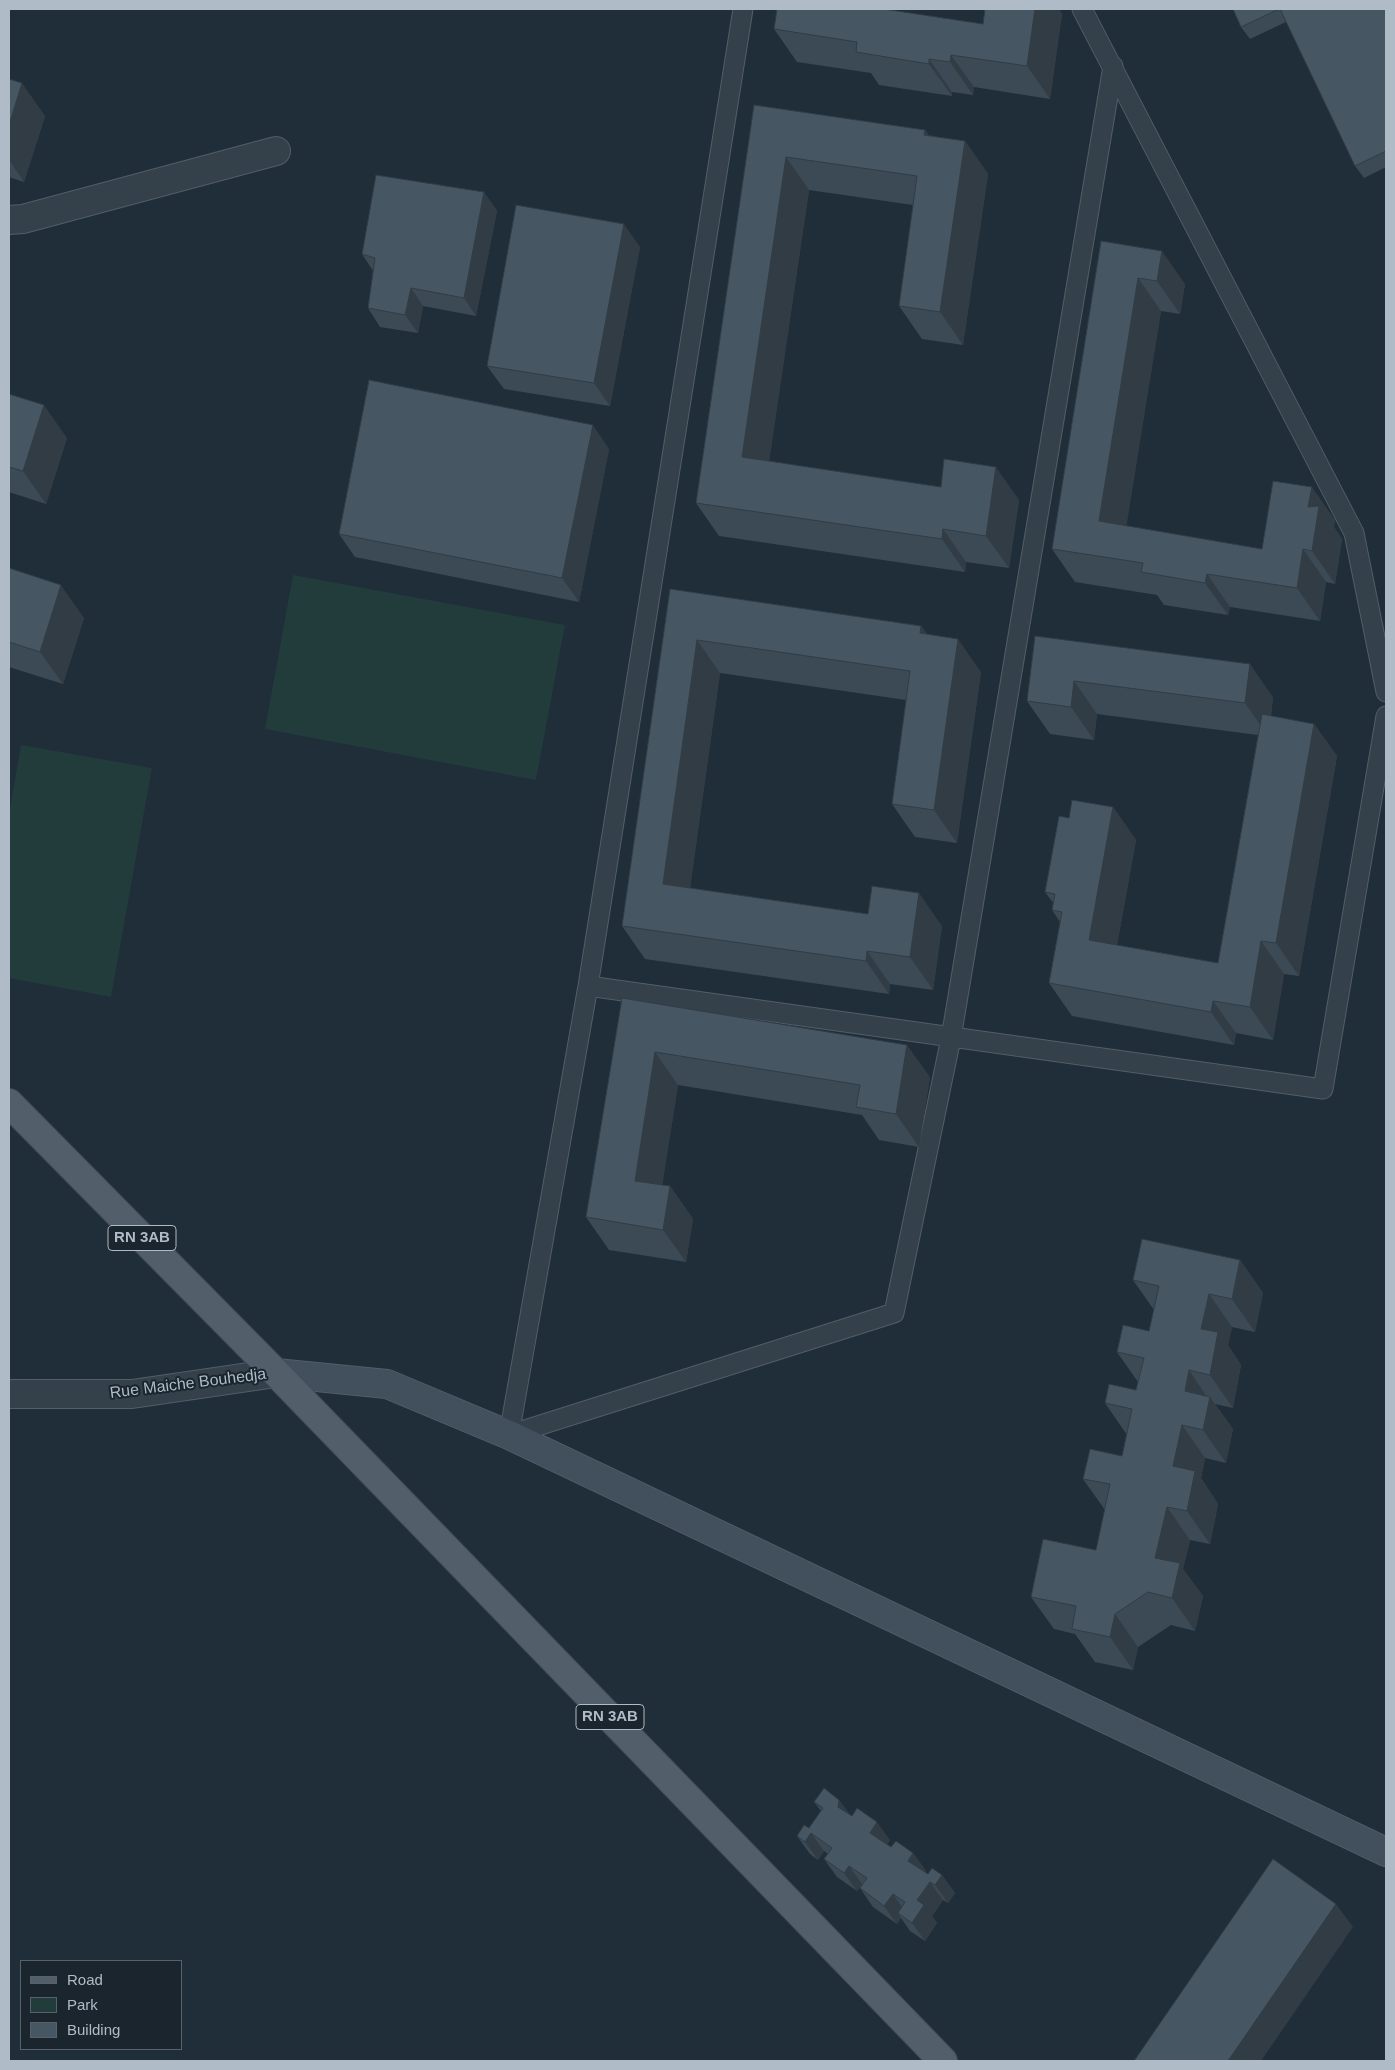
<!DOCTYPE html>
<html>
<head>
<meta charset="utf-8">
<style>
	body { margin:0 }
	#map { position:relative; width:1395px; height:2070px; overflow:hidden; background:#202e3a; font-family:Helvetica,sans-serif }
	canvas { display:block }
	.frame { position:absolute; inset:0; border:10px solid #afbbc6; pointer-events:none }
	.legend { position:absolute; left:20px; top:1960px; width:162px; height:90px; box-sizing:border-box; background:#1a252e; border:1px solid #56616b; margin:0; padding:6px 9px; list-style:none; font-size:15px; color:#afbbc6 }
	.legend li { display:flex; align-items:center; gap:10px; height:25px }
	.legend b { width:25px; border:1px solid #56616b }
</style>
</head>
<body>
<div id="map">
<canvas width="1395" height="2070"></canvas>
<div class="frame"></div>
<ul class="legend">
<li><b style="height:6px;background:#525f6a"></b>Road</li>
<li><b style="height:14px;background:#223b3b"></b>Park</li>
<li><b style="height:14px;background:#465663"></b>Building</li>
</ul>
</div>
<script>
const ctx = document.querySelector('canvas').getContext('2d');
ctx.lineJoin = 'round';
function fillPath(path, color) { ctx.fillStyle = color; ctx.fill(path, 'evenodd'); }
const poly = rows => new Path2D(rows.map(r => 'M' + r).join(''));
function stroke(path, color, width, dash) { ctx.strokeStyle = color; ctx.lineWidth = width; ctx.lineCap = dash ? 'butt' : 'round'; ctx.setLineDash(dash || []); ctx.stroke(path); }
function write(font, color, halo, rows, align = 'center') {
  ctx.font = font + ' Helvetica,sans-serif'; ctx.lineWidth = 4; ctx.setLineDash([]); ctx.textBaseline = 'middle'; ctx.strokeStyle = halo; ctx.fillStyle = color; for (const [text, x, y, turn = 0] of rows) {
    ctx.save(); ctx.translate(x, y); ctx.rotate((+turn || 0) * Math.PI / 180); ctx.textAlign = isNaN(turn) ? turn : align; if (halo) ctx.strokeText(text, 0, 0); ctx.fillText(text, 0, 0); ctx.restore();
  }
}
const green = poly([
	[293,575,565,625,536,780,265,729],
	[21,745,152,768,111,997,9,978,9,814]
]);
const lane = poly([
	[743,9,588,986,509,1435,894,1313,951,1038,1113,66],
	[1082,9,1354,533,1386,692],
	[588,986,1323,1089,1386,716]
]);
const street = poly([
	[9,220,23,219,276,151],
	[9,1394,132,1394,276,1373]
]);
const secondary = poly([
	[276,1373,387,1384,509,1435,1386,1852]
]);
const primary = poly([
	[9,1103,276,1373,943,2061]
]);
const wall = poly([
	[985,9,1059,9,1062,14,1050,99,974,87,973,95,952,92,952,96,879,85,871,73,797,62,774,29,983,24],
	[1233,9,1386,9,1386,167,1364,178,1355,166,1286,22,1250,39,1241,27],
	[9,79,45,116,24,182,9,177],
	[754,105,925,130,929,136,965,141,988,174,963,345,922,339,899,306,913,205,809,190,769,461,1019,500,1009,568,966,562,965,572,719,536,696,503],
	[484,192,497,211,476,316,423,306,418,333,380,327,368,308,373,271,362,254],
	[1101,241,1185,284,1180,314,1161,311,1126,526,1262,549,1335,520,1334,527,1342,539,1335,584,1326,582,1320,621,1230,607,1228,615,1164,605,1157,595,1075,582,1052,549],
	[640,247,610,406,504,389,487,366],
	[9,394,67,438,46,504,9,492],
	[609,449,579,602,355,557,339,534],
	[9,568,84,618,63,684,9,667],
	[670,589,921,626,927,634,981,672,957,843,915,837,892,804,906,700,720,673,690,888,942,926,933,990,890,984,889,994,645,959,622,926],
	[1035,636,1273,697,1271,716,1314,724,1337,756,1299,976,1284,974,1273,1040,1236,1033,1234,1045,1072,1016,1049,983,1060,922,1052,910,1054,904,1045,892,1069,818,1113,807,1136,840,1117,945,1218,963,1258,735,1097,714,1094,740,1050,734,1027,701],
	[622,998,930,1077,919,1147,879,1140,862,1115,678,1085,662,1185,670,1186,693,1219,686,1262,609,1250,586,1217],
	[1240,1260,1263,1293,1255,1332,1232,1327,1228,1345,1241,1365,1233,1408,1215,1404,1233,1429,1226,1463,1205,1458,1201,1478,1218,1504,1210,1544,1190,1540,1183,1569,1203,1596,1195,1631,1171,1625,1138,1647,1133,1670,1095,1662,1075,1634,1054,1629,1031,1597,1096,1550,1105,1510,1083,1479,1122,1456,1127,1435,1105,1403,1136,1390,1138,1382,1117,1352,1149,1331,1154,1310,1133,1280],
	[839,1800,850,1815,890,1840,887,1844,891,1847,913,1853,926,1871,925,1873,928,1874,942,1875,955,1893,948,1903,943,1900,932,1916,937,1923,925,1941,910,1931,901,1918,897,1924,873,1907,860,1888,863,1884,857,1891,837,1877,824,1859,828,1854,824,1851,818,1860,810,1854,797,1836,809,1828,821,1811,814,1802]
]);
const shadedWall = poly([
	[1035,9,1059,9,1062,14,1050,99,1027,66],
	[951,55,974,87,973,95,950,62],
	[929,59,952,92,952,96,929,64],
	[22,83,45,116,24,182,9,160,9,125],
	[925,130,948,163,924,135],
	[965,141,988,174,963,345,940,312],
	[786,157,809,190,765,490,742,457],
	[484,192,497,211,476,316,464,298],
	[624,224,640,247,610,406,594,383],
	[1162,251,1185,284,1180,314,1157,281],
	[1138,278,1161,311,1122,554,1099,521],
	[411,288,423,306,418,333,405,315],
	[44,405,67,438,46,504,23,471],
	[593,425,609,449,579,602,562,578],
	[996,467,1019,500,1009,568,986,536],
	[1312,487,1335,520,1334,527,1342,539,1335,584,1312,551,1308,507],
	[943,529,966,562,965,572,942,539],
	[1303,549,1326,582,1320,621,1297,588],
	[1207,574,1230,607,1228,615,1205,583],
	[61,585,84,618,63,684,40,652],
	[921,626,944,659,920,633],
	[958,639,981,672,957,843,934,810],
	[697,640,720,673,686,917,663,884],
	[1250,664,1273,697,1268,736,1245,703],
	[1074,681,1097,714,1094,740,1071,707],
	[1314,724,1337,756,1299,976,1276,943],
	[1113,807,1136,840,1112,973,1089,940],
	[919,893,942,926,933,990,910,957],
	[1261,941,1284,974,1273,1040,1250,1007],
	[867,951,890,984,889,994,866,961],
	[1213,1001,1236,1033,1234,1045,1211,1012],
	[907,1045,930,1077,919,1147,896,1114],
	[655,1052,678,1085,658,1213,635,1181],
	[670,1186,693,1219,686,1262,663,1230],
	[1240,1260,1263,1293,1255,1332,1232,1299],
	[1209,1294,1232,1327,1228,1345,1241,1365,1233,1408,1210,1375,1201,1329],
	[1189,1370,1209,1400,1210,1397,1233,1429,1226,1463,1203,1430,1185,1391],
	[1182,1425,1205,1458,1201,1478,1218,1504,1210,1544,1187,1511,1173,1466],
	[1167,1507,1190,1540,1183,1569,1203,1596,1195,1631,1172,1598,1155,1558],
	[1115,1614,1138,1647,1133,1670,1110,1637],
	[839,1800,852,1818,838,1807],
	[877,1822,890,1840,883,1851,870,1833],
	[811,1833,824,1851,818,1860,805,1842],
	[913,1853,926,1871,921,1879,908,1861],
	[849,1866,862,1884,857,1891,844,1873],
	[942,1875,955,1893,948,1903,935,1885],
	[930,1882,943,1900,932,1916,937,1923,925,1941,912,1923,917,1900],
	[893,1894,906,1913,898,1913,901,1918,897,1924,884,1906],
	[1336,1904,1353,1927,1261,2061,1228,2061]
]);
const building = poly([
	[777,9,884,9,983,24,985,9,1035,9,1027,66,951,55,950,62,929,59,929,64,856,52,857,42,774,29,777,9],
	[1233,9,1279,9,1241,27,1233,9],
	[1280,9,1386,9,1386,151,1355,166,1280,9],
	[9,79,22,83,9,125,9,79],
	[754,105,925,130,924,135,965,141,940,312,899,306,917,176,786,157,742,457,941,487,944,459,996,467,986,536,943,529,942,539,696,503,754,105],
	[376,175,484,192,464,298,411,288,405,315,368,308,375,258,362,254,376,175],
	[516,205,624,224,594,383,487,366,516,205],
	[1101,241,1162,251,1157,281,1138,278,1099,521,1262,549,1273,481,1312,487,1308,507,1319,506,1312,551,1303,549,1297,588,1207,574,1205,583,1141,572,1143,563,1052,549,1101,241],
	[369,380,593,425,562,578,339,534,369,380],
	[9,394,44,405,23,471,9,467,9,394],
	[9,568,61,585,40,652,9,642,9,568],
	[670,589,921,626,920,633,958,639,934,810,892,804,910,671,697,640,663,884,868,914,872,886,919,893,910,957,867,951,866,961,622,926,670,589],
	[1035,636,1250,664,1245,703,1074,681,1071,707,1027,701,1035,636],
	[1262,714,1314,724,1276,943,1261,941,1250,1007,1213,1001,1211,1012,1049,983,1062,912,1052,910,1055,894,1045,892,1059,816,1069,818,1072,800,1113,807,1089,940,1218,963,1262,714],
	[622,998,907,1045,896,1114,856,1107,860,1085,655,1052,635,1181,670,1186,663,1230,586,1217,622,998],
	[1142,1239,1240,1260,1232,1299,1209,1294,1201,1329,1218,1332,1210,1375,1189,1370,1185,1391,1210,1397,1203,1430,1182,1425,1173,1466,1195,1471,1187,1511,1167,1507,1155,1558,1180,1563,1172,1598,1148,1592,1115,1614,1110,1637,1072,1629,1076,1606,1031,1597,1043,1539,1096,1550,1110,1484,1083,1479,1090,1449,1122,1456,1132,1409,1105,1403,1109,1384,1136,1390,1144,1358,1117,1352,1123,1325,1149,1331,1159,1286,1133,1280,1142,1239],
	[824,1788,839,1800,838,1807,852,1816,857,1808,877,1822,870,1833,891,1847,896,1841,913,1853,908,1861,928,1874,932,1868,942,1875,935,1885,930,1882,917,1900,924,1905,912,1923,898,1913,905,1902,893,1894,884,1906,860,1888,867,1878,849,1866,844,1873,824,1859,832,1848,811,1833,805,1842,797,1836,804,1825,809,1828,823,1808,814,1802,824,1788],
	[1273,1859,1336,1904,1228,2061,1134,2061,1273,1859]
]);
const shields = [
	[142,1238,68],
	[610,1717,68]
];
const shieldNames = [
	["RN 3AB",142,1238],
	["RN 3AB",610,1717]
];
const streetNames = [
	["Rue Maiche Bouhedja",188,1384,-7]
];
fillPath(green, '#223b3b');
stroke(lane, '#525e68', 21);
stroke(street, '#525e68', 30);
stroke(secondary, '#525e68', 30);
stroke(primary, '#3e4953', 30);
stroke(lane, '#34404a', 19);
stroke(street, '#34404a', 28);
stroke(secondary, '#424f5d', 28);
stroke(primary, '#525f6a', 28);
fillPath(wall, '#3c4a55');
fillPath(shadedWall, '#313c45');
fillPath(building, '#465663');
stroke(building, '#313c45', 1);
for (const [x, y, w] of shields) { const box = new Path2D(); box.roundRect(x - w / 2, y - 12.5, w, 25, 4); ctx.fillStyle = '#1a252e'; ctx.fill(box); stroke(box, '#afbbc6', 1); }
write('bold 15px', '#afbbc6', null, shieldNames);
write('16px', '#afbbc6', '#1a252e', streetNames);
</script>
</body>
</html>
